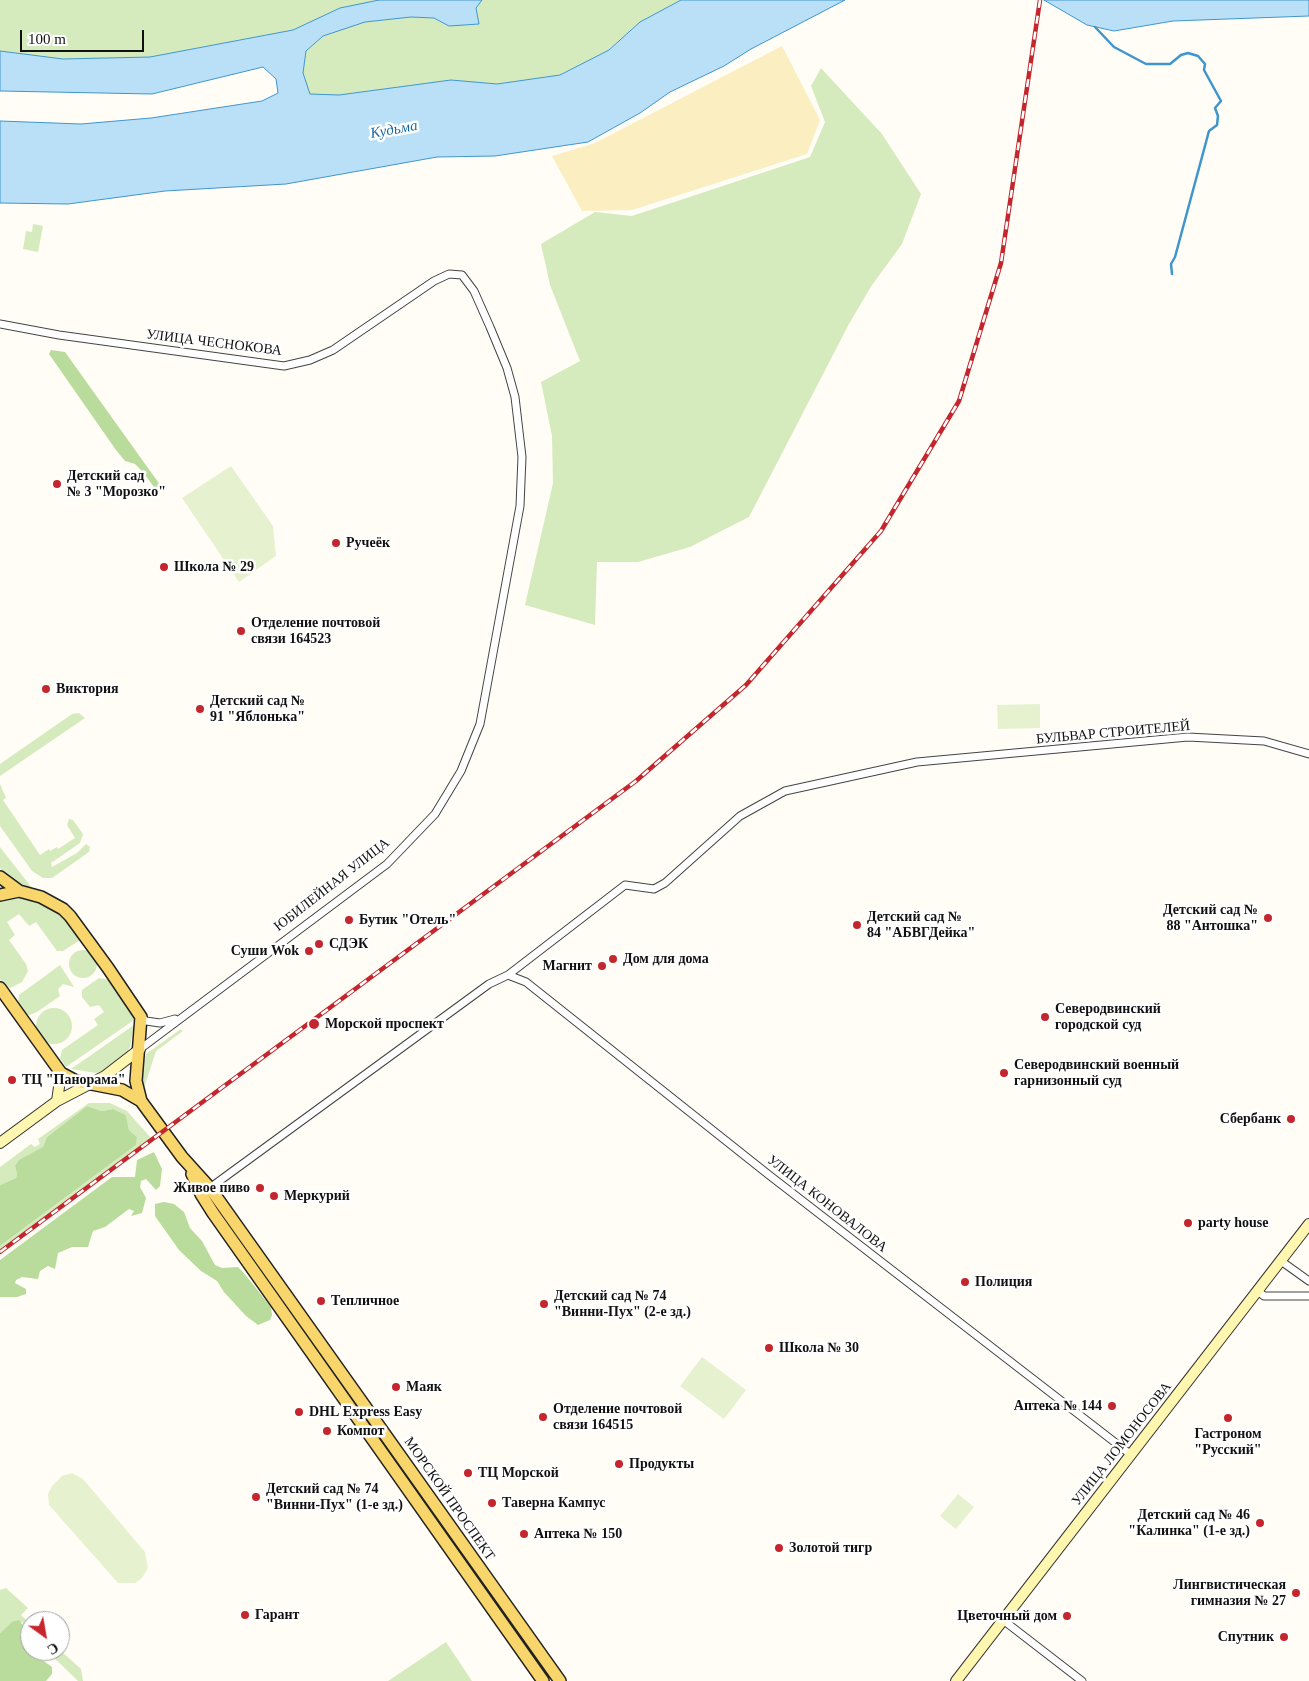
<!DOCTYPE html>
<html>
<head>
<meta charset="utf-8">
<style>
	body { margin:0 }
	#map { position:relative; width:1309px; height:1681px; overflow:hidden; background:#fffdf5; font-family:"Times New Roman",serif }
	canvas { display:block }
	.north { position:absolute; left:20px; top:1611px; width:50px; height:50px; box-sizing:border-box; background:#fff; border:1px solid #a0a0a0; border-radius:50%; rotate:148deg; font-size:14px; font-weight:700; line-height:20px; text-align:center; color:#111 }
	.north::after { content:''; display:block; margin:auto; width:18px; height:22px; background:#c4262e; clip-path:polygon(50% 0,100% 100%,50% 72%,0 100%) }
	.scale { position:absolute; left:20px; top:30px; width:124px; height:22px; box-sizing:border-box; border:2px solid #111; border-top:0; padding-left:6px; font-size:15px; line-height:18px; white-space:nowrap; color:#111; -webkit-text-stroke:4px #fff; paint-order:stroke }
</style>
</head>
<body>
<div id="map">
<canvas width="1309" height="1681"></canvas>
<div class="north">С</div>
<div class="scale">100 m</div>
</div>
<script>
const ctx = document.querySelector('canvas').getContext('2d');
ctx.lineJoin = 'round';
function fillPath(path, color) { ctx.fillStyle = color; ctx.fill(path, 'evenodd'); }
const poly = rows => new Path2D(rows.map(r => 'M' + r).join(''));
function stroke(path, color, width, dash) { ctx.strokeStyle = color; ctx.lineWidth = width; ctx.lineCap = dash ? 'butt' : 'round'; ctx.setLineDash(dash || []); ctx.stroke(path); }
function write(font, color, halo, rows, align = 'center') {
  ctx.font = font + ' "Times New Roman",serif'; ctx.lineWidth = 5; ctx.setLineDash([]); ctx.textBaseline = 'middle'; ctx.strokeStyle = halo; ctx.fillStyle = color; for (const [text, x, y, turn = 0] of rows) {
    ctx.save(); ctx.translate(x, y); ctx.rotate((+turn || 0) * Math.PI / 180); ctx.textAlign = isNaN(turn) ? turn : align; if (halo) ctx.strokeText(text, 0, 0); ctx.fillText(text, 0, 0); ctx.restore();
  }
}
const green = poly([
	[0,0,379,0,340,8,293,30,150,57,63,59,0,51],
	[482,0,681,0,640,22,609,50,560,75,497,84,451,80,339,95,310,95,303,73,306,51,323,36,365,22,411,17,434,18,449,26,478,24,476,8],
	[821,68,882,134,921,194,902,244,872,285,850,322,749,517,690,547,638,562,597,562,595,625,525,605,553,483,552,436,541,382,580,361,550,285,541,244,595,212,632,216,810,157,825,122,811,86],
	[33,224,43,226,38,252,23,249,26,231,32,232],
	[79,713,85,718,0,776,0,764,72,714],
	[0,784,6,798,3,800,40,855,49,849,50,851,57,847,58,849,75,838,67,825,69,819,73,820,83,834,80,843,51,863,52,867,77,853,86,844,90,847,89,852,52,878,43,878,32,871,0,826],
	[0,847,32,888,31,889,10,878,0,868],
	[22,895,55,907,80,936,80,940,63,951,57,951,36,922,29,926,19,914,7,922,15,935,9,940,26,964,28,971,22,982,10,988,4,986,0,979,0,902,5,898],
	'69 964a14 14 0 1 1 28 0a14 14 0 1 1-28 0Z',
	[60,965,74,987,63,984,58,989,60,996,37,1012,30,1015,24,1014,18,1005,19,995],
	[99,978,110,980,135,1014,134,1020,66,1067,60,1058,62,1050,98,1025,94,1019,104,1012,99,1005,90,1007,82,997,82,990],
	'36 1026a18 18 0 1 1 36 0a18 18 0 1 1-36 0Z',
	[134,1025,130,1047,125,1056,111,1068,96,1073,71,1069],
	[181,1029,183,1031,156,1051,143,1091,141,1072,146,1054],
	[89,1103,110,1103,127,1111,151,1138,0,1250,0,1246,136,1145,137,1137,129,1130,126,1115,113,1109,102,1111,87,1106,47,1137,43,1147,15,1166,17,1174,16,1178,0,1185,0,1167,31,1144,35,1147,40,1144,38,1139],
	[6,1588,28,1608,21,1615,30,1624,30,1634,22,1622,9,1625,0,1633,0,1590],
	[446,1642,472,1681,388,1681],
	[60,1650,81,1669,83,1681,78,1681,47,1651]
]);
const forest = poly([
	[51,350,65,352,163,489,160,491,154,487,142,471,135,464,125,461,116,450,49,354],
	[87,1106,102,1111,113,1109,126,1115,129,1130,137,1137,136,1145,0,1246,0,1185,16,1178,17,1174,15,1166,19,1160,43,1147,47,1137],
	[154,1152,162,1169,160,1186,156,1190,146,1179,141,1181,140,1187,146,1198,142,1213,131,1216,134,1211,129,1209,105,1227,93,1231,88,1247,72,1247,58,1253,55,1269,48,1266,40,1271,38,1279,22,1277,16,1280,15,1283,26,1289,26,1294,17,1297,0,1297,0,1260,112,1177,135,1177,137,1160],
	[164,1202,174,1204,184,1212,190,1228,202,1241,215,1265,222,1268,238,1267,243,1272,271,1307,272,1315,270,1320,258,1325,246,1316,224,1292,217,1281,201,1271,179,1250,155,1216,155,1204],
	[19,1620,30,1634,30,1651,52,1667,52,1674,46,1681,0,1681,0,1633,12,1622]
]);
const sand = poly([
	[782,46,820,120,807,154,632,210,582,211,552,156,595,143]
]);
const pitch = poly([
	[231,466,273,526,276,556,239,582,182,498],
	[1040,704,1040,728,998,729,997,705],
	[702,1357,746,1390,724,1419,680,1386],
	[72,1473,83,1479,145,1552,148,1568,142,1578,135,1583,118,1583,49,1505,48,1494,52,1486,62,1476],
	[958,1494,974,1507,956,1529,940,1516]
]);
const water = poly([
	[379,0,482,0,476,8,479,24,449,26,434,18,411,17,365,22,323,36,306,51,303,73,310,94,339,95,451,80,497,84,560,75,609,50,640,22,681,0,845,0,751,49,724,66,670,92,640,113,588,142,495,156,437,157,286,184,165,191,68,204,0,203,0,121,81,124,151,118,262,101,278,93,276,79,263,67,152,94,0,91,0,51,63,59,150,57,293,30,340,8,379,0],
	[1044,0,1309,0,1309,16,1173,21,1114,31,1087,25,1044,0]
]);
const stream = poly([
	[1095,27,1114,47,1146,64,1170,64,1181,55,1188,53,1198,56,1205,64,1204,70,1221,101,1215,108,1218,116,1217,125,1209,131,1175,257,1171,264,1172,274]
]);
const street = poly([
	[0,324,59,335,284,366,310,360,333,350,434,281,449,274,462,275,474,291,490,327,507,368,515,397,522,457,520,506,480,724,461,771,435,814,387,864,140,1049],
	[508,975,526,982,769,1175,1130,1454],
	[141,1017,146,1021,160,1023,175,1019],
	[207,1190,489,984,508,975,625,885,654,889,665,883,740,816,785,791,917,762,1188,737,1264,741,1309,754],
	[1281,1261,1309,1281],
	[1258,1291,1264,1296,1309,1296],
	[1003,1620,1082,1681]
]);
const secondary = poly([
	[57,1101,61,1073],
	[0,1143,57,1101,105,1076,140,1049],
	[956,1681,1309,1224]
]);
const primary = poly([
	[0,877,19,891,41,897,63,909,70,916,108,968,141,1017,136,1081,141,1101,182,1157,210,1188,560,1681],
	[0,895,19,891],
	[0,988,61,1073,76,1081,122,1090,141,1101],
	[192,1174,201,1194,213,1213,543,1681]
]);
const rail = poly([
	[0,1252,636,781,746,685,881,531,959,401,1001,263,1040,0]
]);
const markers = [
	[57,484,5,"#c4262e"],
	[336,543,5,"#c4262e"],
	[164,567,5,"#c4262e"],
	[241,631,5,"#c4262e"],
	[46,689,5,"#c4262e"],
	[200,709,5,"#c4262e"],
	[1268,918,5,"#c4262e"],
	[349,920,5,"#c4262e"],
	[857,925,5,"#c4262e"],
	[319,944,5,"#c4262e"],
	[309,951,5,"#c4262e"],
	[613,959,5,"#c4262e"],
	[602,966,5,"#c4262e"],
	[1045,1017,5,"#c4262e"],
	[314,1024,6,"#c4262e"],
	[1004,1073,5,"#c4262e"],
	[12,1080,5,"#c4262e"],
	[1291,1119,5,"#c4262e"],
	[260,1188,5,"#c4262e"],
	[274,1196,5,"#c4262e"],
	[1188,1223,5,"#c4262e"],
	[965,1282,5,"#c4262e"],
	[321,1301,5,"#c4262e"],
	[544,1304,5,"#c4262e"],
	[769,1348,5,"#c4262e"],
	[396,1387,5,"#c4262e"],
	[1112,1406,5,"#c4262e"],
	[299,1412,5,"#c4262e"],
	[543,1417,5,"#c4262e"],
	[1228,1418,5,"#c4262e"],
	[327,1431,5,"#c4262e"],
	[619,1464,5,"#c4262e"],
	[468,1473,5,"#c4262e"],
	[256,1497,5,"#c4262e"],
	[492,1503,5,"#c4262e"],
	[1260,1523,5,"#c4262e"],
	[524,1534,5,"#c4262e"],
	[779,1548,5,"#c4262e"],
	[1296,1593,5,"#c4262e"],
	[245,1615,5,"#c4262e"],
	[1067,1616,5,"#c4262e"],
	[1284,1637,5,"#c4262e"]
];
const streetNames = [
	["УЛИЦА ЧЕСНОКОВА",214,343,7],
	["БУЛЬВАР СТРОИТЕЛЕЙ",1113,733,-5],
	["ЮБИЛЕЙНАЯ УЛИЦА",332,885,-38],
	["УЛИЦА КОНОВАЛОВА",827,1204,38],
	["УЛИЦА ЛОМОНОСОВА",1122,1444,-52],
	["МОРСКОЙ ПРОСПЕКТ",449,1499,55]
];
const poiNames = [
	["Детский сад",67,476],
	["№ 3 \"Морозко\"",67,492],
	["Ручеёк",346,543],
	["Школа № 29",174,567],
	["Отделение почтовой",251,623],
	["связи 164523",251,639],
	["Виктория",56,689],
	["Детский сад №",210,701],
	["91 \"Яблонька\"",210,717],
	["Детский сад №",1258,910,"right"],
	["88 \"Антошка\"",1258,926,"right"],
	["Детский сад №",867,917],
	["84 \"АБВГДейка\"",867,933],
	["Бутик \"Отель\"",359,920],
	["СДЭК",329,944],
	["Суши Wok",299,951,"right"],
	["Дом для дома",623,959],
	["Магнит",592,966,"right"],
	["Северодвинский",1055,1009],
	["городской суд",1055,1025],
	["Морской проспект",325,1024],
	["Северодвинский военный",1014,1065],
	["гарнизонный суд",1014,1081],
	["ТЦ \"Панорама\"",22,1080],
	["Сбербанк",1281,1119,"right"],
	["Живое пиво",250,1188,"right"],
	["Меркурий",284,1196],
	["party house",1198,1223],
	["Полиция",975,1282],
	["Детский сад № 74",554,1296],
	["\"Винни-Пух\" (2-е зд.)",554,1312],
	["Тепличное",331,1301],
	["Школа № 30",779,1348],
	["Маяк",406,1387],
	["Аптека № 144",1102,1406,"right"],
	["Отделение почтовой",553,1409],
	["связи 164515",553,1425],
	["DHL Express Easy",309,1412],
	["Компот",337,1431],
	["Гастроном",1228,1434,"center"],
	["\"Русский\"",1228,1450,"center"],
	["Продукты",629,1464],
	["ТЦ Морской",478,1473],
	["Детский сад № 74",266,1489],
	["\"Винни-Пух\" (1-е зд.)",266,1505],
	["Таверна Кампус",502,1503],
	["Детский сад № 46",1250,1515,"right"],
	["\"Калинка\" (1-е зд.)",1250,1531,"right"],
	["Аптека № 150",534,1534],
	["Золотой тигр",789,1548],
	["Лингвистическая",1286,1585,"right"],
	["гимназия № 27",1286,1601,"right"],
	["Гарант",255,1615],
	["Цветочный дом",1057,1616,"right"],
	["Спутник",1274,1637,"right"]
];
const waterNames = [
	["Кудьма",394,130,-10]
];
fillPath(green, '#d5ebbd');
fillPath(forest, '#b9dc9c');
fillPath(sand, '#fbeec1');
fillPath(pitch, '#e6f2cf');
fillPath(water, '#b9e0f7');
stroke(water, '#3f96cf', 1);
stroke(stream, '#3f96cf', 2.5);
stroke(street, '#444', 9);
stroke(secondary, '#333', 12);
stroke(primary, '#222', 14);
stroke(street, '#fff', 7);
stroke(secondary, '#fff6b0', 10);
stroke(primary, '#f9d66b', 11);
stroke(rail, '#c4262e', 4.5);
stroke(rail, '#fff', 2.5, [8]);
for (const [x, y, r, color] of markers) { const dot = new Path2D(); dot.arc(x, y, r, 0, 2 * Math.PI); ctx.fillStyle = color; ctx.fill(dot); stroke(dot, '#fff', 2); }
write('14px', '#111', '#fff', streetNames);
write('bold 14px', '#111', '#fff', poiNames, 'left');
write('italic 15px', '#1768a6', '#fff', waterNames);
</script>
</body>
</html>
